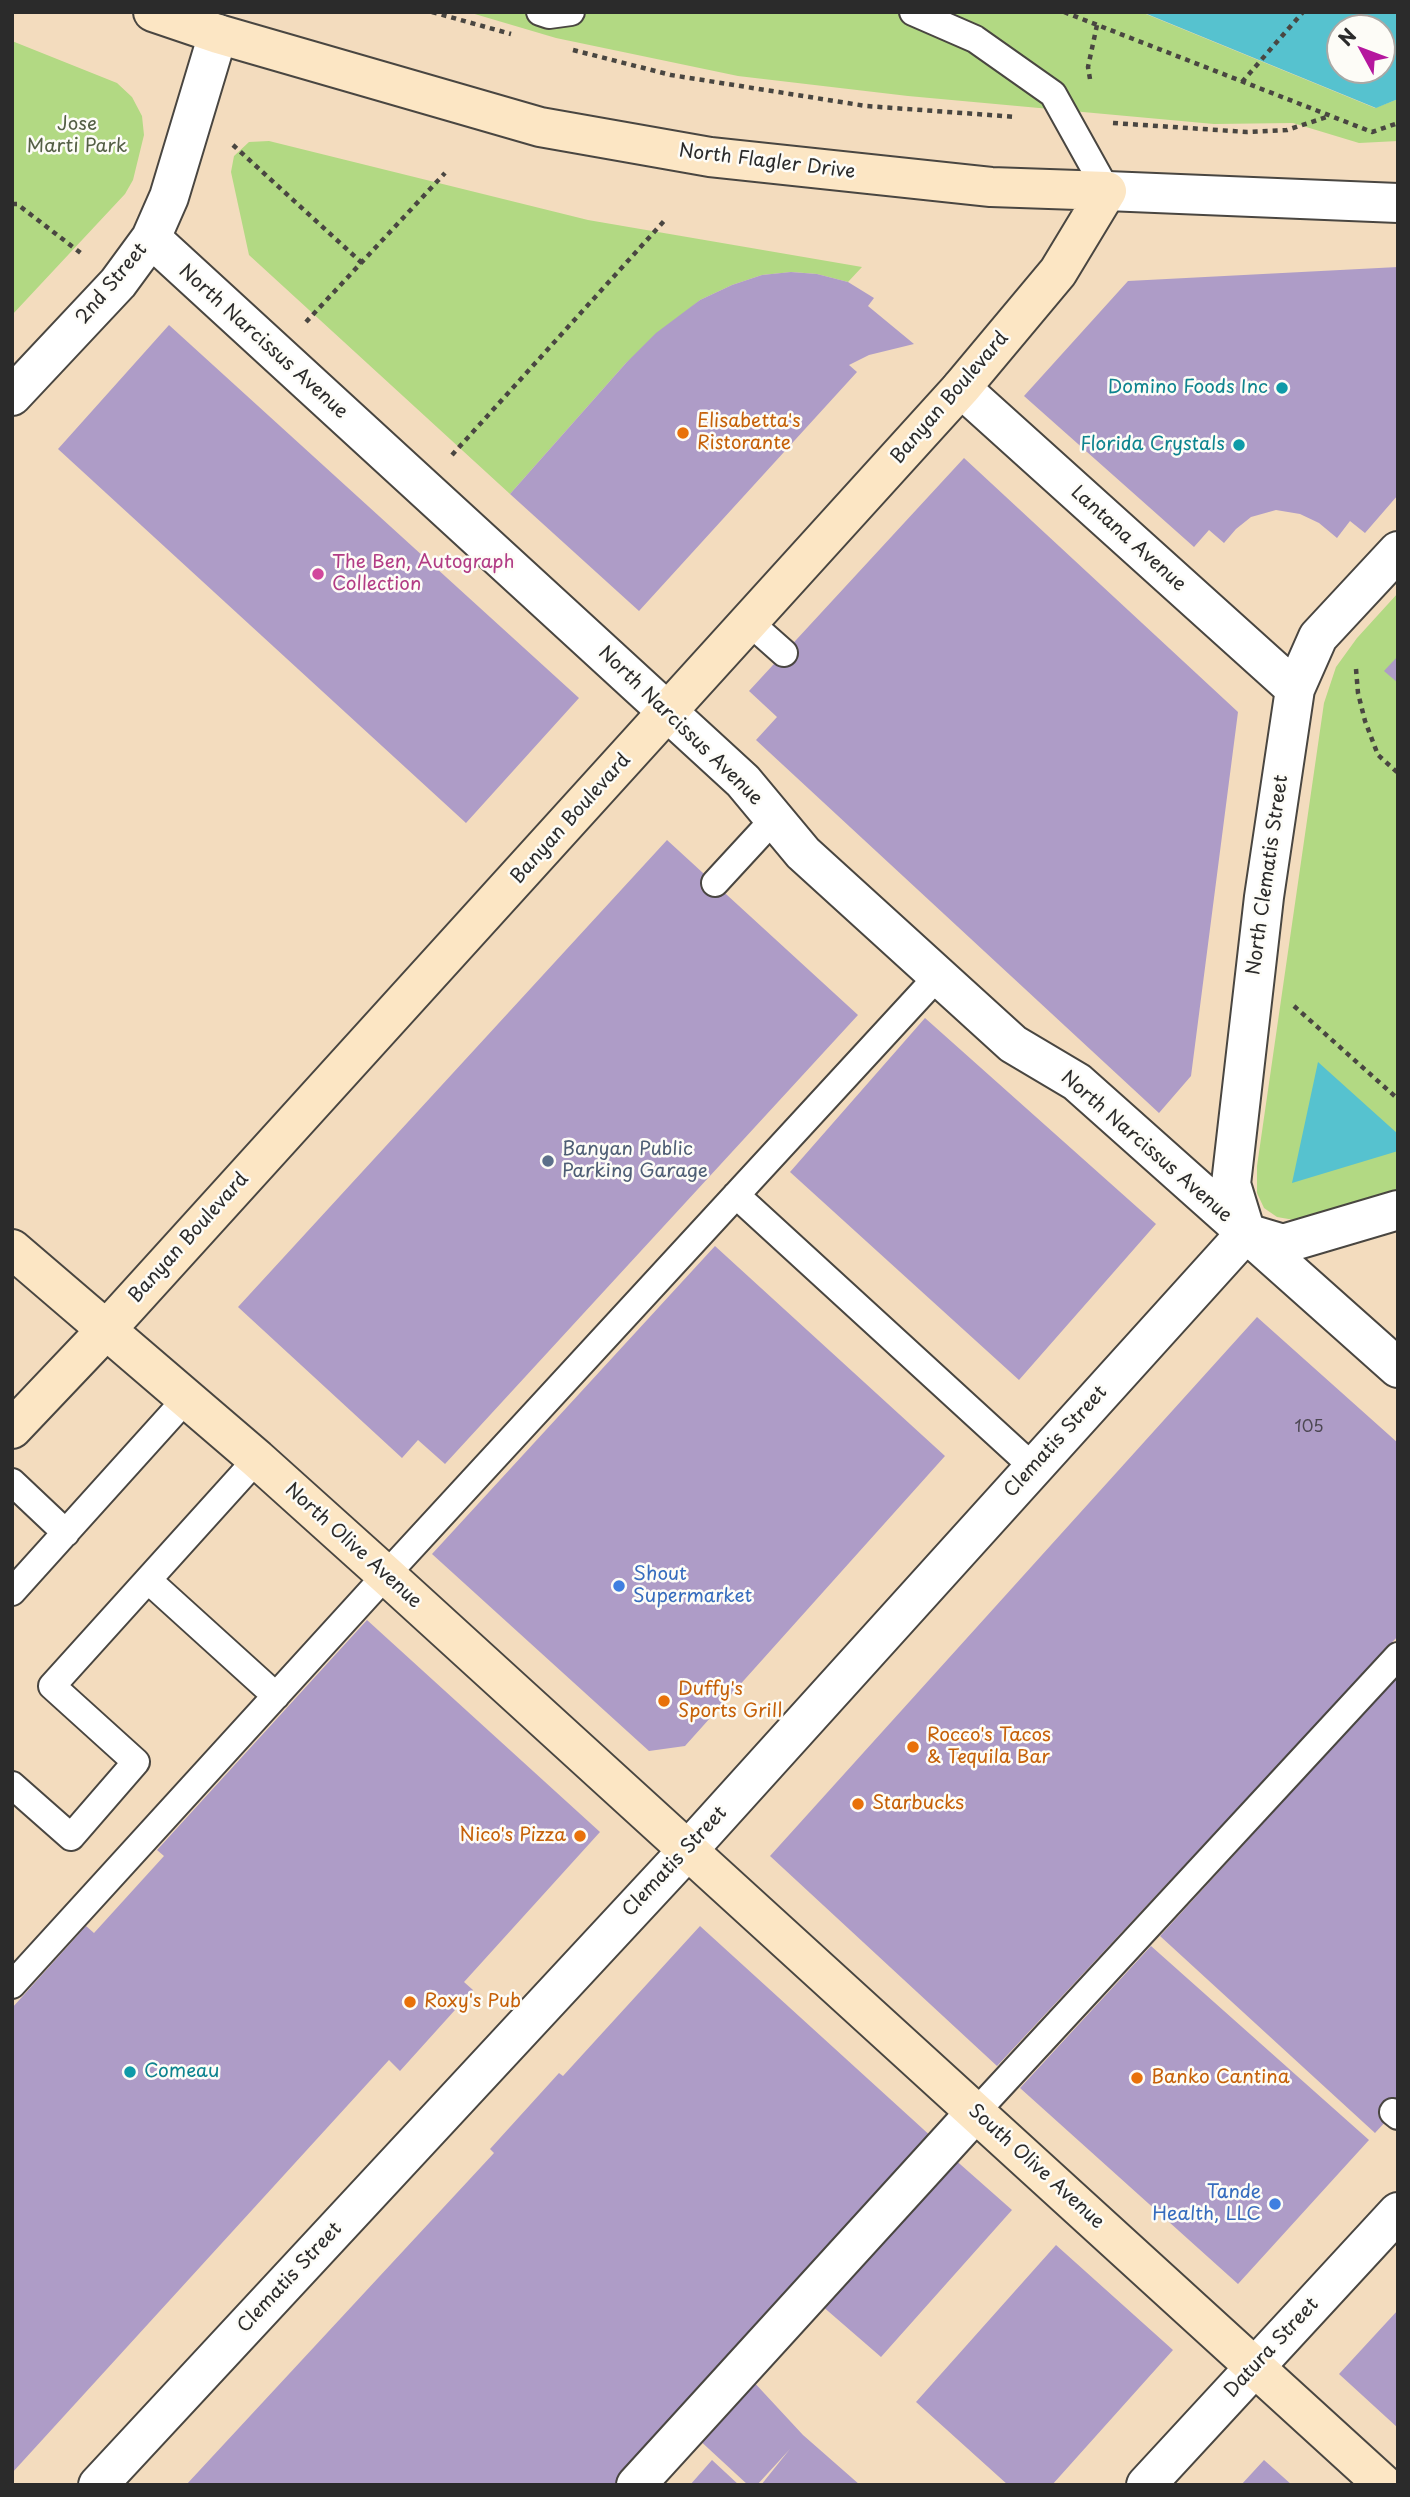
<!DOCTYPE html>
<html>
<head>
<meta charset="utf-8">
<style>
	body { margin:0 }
	#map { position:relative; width:1410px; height:2497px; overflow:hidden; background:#f3dcbe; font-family:"Playpen Sans",sans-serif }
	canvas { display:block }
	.frame { position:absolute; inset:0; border:14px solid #2b2b2b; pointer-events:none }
	.north { position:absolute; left:1326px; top:14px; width:70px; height:70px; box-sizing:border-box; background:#fdfcf7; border:2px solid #a9a8a5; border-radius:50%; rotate:311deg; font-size:19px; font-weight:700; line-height:28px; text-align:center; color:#2b2b2b }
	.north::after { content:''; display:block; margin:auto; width:24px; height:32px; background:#b5179e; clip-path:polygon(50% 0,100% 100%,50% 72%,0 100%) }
</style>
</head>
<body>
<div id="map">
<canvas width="1410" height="2497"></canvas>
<div class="frame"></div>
<div class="north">N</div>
</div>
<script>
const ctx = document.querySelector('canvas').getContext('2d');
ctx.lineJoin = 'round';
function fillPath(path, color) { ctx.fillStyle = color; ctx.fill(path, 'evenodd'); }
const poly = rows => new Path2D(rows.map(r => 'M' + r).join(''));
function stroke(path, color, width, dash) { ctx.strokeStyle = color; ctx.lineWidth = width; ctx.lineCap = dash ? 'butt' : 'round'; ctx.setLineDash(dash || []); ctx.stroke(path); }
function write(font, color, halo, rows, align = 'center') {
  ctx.font = font + ' "Playpen Sans",sans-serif'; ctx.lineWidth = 5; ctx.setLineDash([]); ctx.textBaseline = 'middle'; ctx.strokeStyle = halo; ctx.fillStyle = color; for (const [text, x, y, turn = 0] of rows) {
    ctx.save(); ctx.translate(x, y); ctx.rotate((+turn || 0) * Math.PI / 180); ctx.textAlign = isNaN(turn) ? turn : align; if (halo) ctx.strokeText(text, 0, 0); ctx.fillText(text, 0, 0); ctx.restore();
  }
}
const green = poly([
	[468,12,1141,12,1375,108,1398,99,1398,141,1359,143,1293,123,1214,124,908,96,738,76,556,38],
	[12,41,117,83,132,97,142,116,144,135,133,180,125,194,12,315],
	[269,141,588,220,862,267,848,282,817,274,792,272,762,275,732,285,700,300,626,363,510,494,249,255,231,172,234,156,249,142],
	[1398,593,1398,1200,1300,1221,1277,1217,1264,1208,1257,1193,1257,1166,1324,703,1336,667,1357,638]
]);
const water = poly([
	[1142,12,1398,12,1398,99,1376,108],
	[1340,28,1382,28,1382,70,1340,70],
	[1318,1062,1398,1134,1398,1151,1292,1183]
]);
const building = poly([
	[1398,267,1398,495,1365,533,1350,521,1337,538,1319,523,1300,514,1276,510,1251,517,1236,529,1224,543,1209,530,1194,547,1024,396,1128,281],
	[791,272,817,274,848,282,874,298,868,306,914,344,869,355,849,365,857,372,639,611,510,494,626,363,656,333,700,300,732,285,762,275],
	[169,325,579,698,466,823,58,449],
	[964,458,1238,712,1191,1076,1159,1113,756,740,777,717,749,691],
	[1398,656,1398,683,1384,671],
	[667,840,858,1015,445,1464,418,1440,402,1458,238,1307],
	[925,1018,1156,1224,1019,1380,790,1172],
	[715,1246,945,1456,685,1746,649,1751,432,1554],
	[1257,1317,1398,1443,1398,1636,997,2066,770,1856],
	[367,1620,600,1832,464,1982,473,1990,400,2071,389,2060,12,2473,12,2008,86,1926,94,1933,164,1856,157,1850],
	[1398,1676,1398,2108,1375,2133,1160,1936],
	[700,1926,934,2139,619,2485,186,2485,494,2153,490,2149,559,2073,563,2076],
	[1151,1946,1369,2140,1238,2284,1020,2088],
	[952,2157,1012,2210,881,2357,821,2305],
	[1056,2245,1173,2350,1052,2485,1008,2485,916,2402],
	[1398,2310,1398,2428,1339,2374],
	[751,2379,803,2435,860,2485,761,2485,790,2449,757,2485,748,2485,696,2437],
	[712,2460,739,2485,690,2485],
	[1264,2460,1292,2485,1241,2485]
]);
const path = poly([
	[432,12,511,34],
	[1064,12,1372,132,1398,123],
	[573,50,671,75,866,106,1017,117],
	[1090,79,1088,67,1097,25],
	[1242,82,1303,12],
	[1113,123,1247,132,1287,130,1330,116],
	[233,145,362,263],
	[12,204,17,204,82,254],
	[306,322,445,173],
	[452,455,665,220],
	[1356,669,1358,693,1365,721,1378,755,1398,773],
	[1294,1006,1398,1099]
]);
const lane = poly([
	[540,12,549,15,571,12],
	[913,12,975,39,1053,94,1107,191],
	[749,622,784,653],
	[715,883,774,819],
	[736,1195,1033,1467],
	[12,1482,66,1533],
	[148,1580,276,1696],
	[12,1592,186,1399],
	[12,1785,71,1837,136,1762,52,1686,257,1459],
	[12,1985,386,1575,938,976],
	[976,2112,1398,1656],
	[1393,2112,1398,2116]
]);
const street = poly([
	[1107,191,1398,203],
	[151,238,743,781,803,853,1013,1044,1077,1082,1398,1368],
	[961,388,1295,689],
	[12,396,118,283,151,238,169,197,218,34],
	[1246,1233,1231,1184,1264,897,1295,689,1318,637,1398,551],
	[1246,1233,1283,1244,1398,1210],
	[98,2485,688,1850,1246,1233],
	[636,2485,976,2112],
	[1146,2485,1398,2212]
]);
const secondary = poly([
	[12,1249,257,1459,386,1575,1384,2485],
	[12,1429,106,1330,961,388,1058,272,1107,191,991,187,710,157,540,127,218,34,153,12]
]);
const markers = [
	[1282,388,7,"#0f9aa8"],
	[683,433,7,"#e8710a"],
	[1239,445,7,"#0f9aa8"],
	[318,574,7,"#d1479c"],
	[548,1161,7,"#5c6f8a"],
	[619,1586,7,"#3f7fe0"],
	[664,1701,7,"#e8710a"],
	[913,1747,7,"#e8710a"],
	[858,1804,7,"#e8710a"],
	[580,1836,7,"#e8710a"],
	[410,2002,7,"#e8710a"],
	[130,2072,7,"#0f9aa8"],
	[1137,2078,7,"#e8710a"],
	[1275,2204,7,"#3f7fe0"]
];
const numberNames = [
	["105",1309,1428]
];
const parkNames = [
	["Jose",77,125],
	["Marti Park",77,147]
];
const streetNames = [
	["North Flagler Drive",767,162,7],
	["2nd Street",112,284,-50],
	["North Narcissus Avenue",263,342,42],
	["Banyan Boulevard",950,398,-49],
	["Lantana Avenue",1128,539,42],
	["North Narcissus Avenue",680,726,44],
	["Banyan Boulevard",571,819,-48],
	["North Clematis Street",1268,875,-82],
	["North Narcissus Avenue",1146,1147,41],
	["Banyan Boulevard",189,1238,-48],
	["Clematis Street",1056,1442,-48],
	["North Olive Avenue",353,1546,42],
	["Clematis Street",675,1862,-47],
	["South Olive Avenue",1036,2167,42],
	["Clematis Street",290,2278,-47],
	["Datura Street",1272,2348,-47]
];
const cultureNames = [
	["Domino Foods Inc",1268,388],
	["Florida Crystals",1225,445],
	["Comeau",144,2072,"left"]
];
const foodNames = [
	["Elisabetta's",697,422],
	["Ristorante",697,444],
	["Duffy's",678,1690],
	["Sports Grill",678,1712],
	["Rocco's Tacos",927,1736],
	["& Tequila Bar",927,1758],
	["Starbucks",872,1804],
	["Nico's Pizza",566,1836,"right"],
	["Roxy's Pub",424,2002],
	["Banko Cantina",1151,2078]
];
const hotelNames = [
	["The Ben, Autograph",332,563],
	["Collection",332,585]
];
const serviceNames = [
	["Banyan Public",562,1150],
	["Parking Garage",562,1172]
];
const shopNames = [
	["Shout",633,1575],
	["Supermarket",633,1597],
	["Tande",1261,2193,"right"],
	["Health, LLC",1261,2215,"right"]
];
fillPath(green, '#b2d983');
fillPath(water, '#56c2cf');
fillPath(building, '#ae9cc7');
stroke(lane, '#494641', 30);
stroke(street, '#494641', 42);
stroke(secondary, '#494641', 42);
stroke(path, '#494641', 4.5, [5, 5]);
stroke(lane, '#fff', 26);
stroke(street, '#fff', 38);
stroke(secondary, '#fce6c4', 38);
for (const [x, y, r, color] of markers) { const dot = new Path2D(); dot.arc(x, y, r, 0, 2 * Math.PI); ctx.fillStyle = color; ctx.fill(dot); stroke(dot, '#fdfcf7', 2.5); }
write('16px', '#4c4752', null, numberNames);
write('19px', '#545f45', '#fdfcf7', parkNames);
write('19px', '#2b2b2b', '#fdfcf7', streetNames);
write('19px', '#0d838f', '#fdfcf7', cultureNames, 'right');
write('19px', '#c56008', '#fdfcf7', foodNames, 'left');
write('19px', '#b23c85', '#fdfcf7', hotelNames, 'left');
write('19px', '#4e5e75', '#fdfcf7', serviceNames, 'left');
write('19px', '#366cbe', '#fdfcf7', shopNames, 'left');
</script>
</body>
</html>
